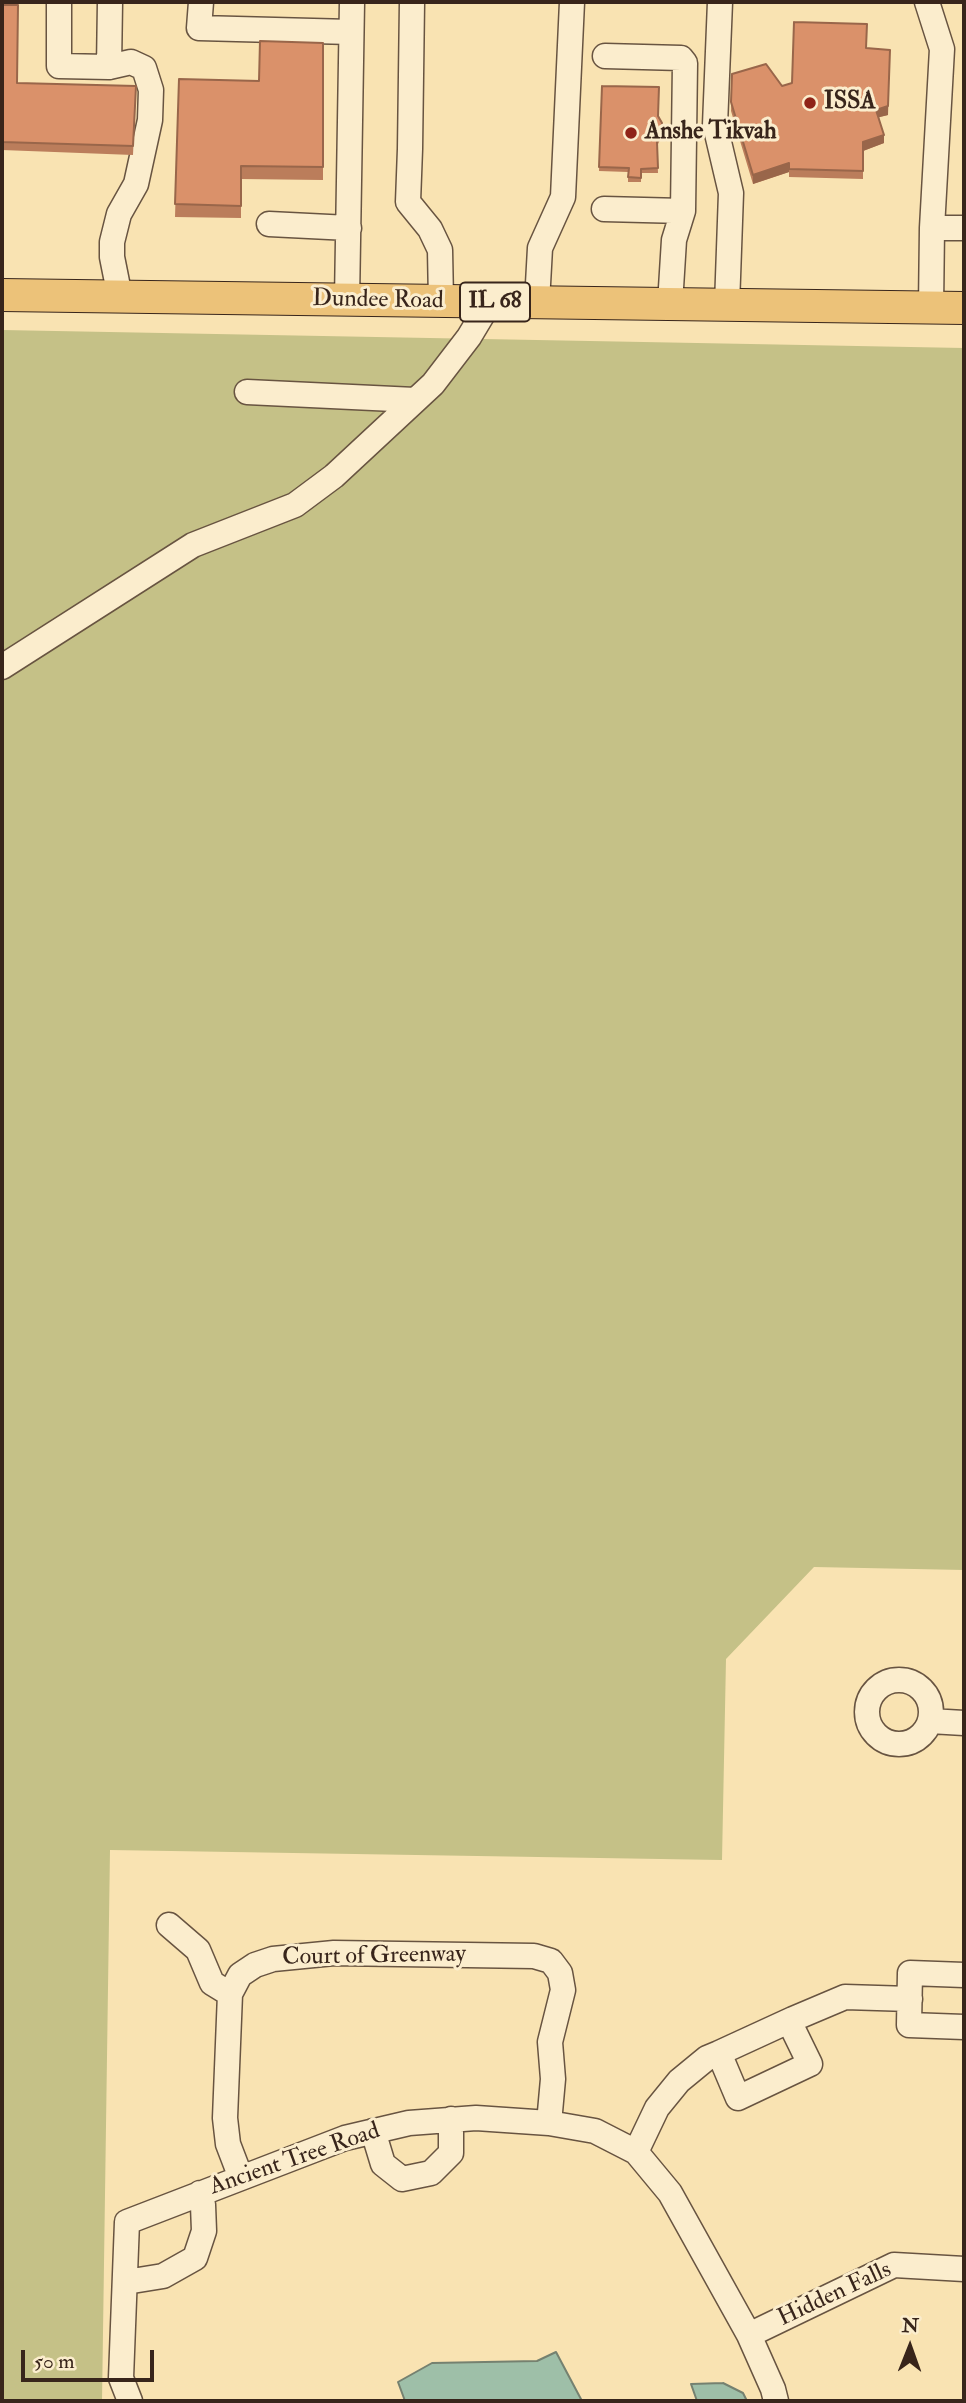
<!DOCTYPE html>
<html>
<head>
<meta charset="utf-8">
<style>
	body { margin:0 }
	#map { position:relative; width:966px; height:2403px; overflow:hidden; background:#f9e3b2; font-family:"IM FELL Double Pica",serif }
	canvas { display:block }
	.frame { position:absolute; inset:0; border:4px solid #38251b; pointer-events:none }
	.north { position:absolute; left:875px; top:2312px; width:70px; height:70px; -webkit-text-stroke:5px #fbedcd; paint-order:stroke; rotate:1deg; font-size:19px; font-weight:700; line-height:28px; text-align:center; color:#38251b }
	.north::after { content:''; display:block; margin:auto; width:24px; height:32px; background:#38251b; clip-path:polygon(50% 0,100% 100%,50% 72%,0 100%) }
	.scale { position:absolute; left:21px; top:2350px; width:133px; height:32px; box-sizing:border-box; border:4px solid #38251b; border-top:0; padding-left:9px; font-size:21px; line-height:24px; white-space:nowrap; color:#38251b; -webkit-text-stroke:5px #fbedcd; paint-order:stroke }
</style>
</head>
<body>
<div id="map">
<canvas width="966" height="2403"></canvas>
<div class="frame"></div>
<div class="north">N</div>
<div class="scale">50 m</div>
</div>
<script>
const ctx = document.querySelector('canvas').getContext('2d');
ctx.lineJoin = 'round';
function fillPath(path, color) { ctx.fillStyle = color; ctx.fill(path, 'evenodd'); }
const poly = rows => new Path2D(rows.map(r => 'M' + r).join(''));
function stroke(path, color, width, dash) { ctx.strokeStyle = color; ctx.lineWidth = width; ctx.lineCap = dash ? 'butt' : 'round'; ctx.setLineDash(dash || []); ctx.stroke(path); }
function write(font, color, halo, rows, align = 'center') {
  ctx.font = font + ' "IM FELL Double Pica",serif'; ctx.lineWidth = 6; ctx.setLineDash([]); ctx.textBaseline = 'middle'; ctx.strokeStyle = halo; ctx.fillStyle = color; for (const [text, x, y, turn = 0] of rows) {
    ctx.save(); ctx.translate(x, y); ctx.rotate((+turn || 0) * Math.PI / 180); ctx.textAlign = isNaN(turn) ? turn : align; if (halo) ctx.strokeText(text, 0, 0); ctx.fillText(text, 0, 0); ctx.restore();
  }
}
const green = poly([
	[2,330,964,348,964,1570,814,1567,726,1659,722,1860,110,1850,102,2401,2,2401]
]);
const water = poly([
	[556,2352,582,2401,405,2401,398,2382,432,2363,537,2361,556,2352],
	[723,2383,743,2393,747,2401,697,2401,691,2384,723,2383]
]);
const minor = poly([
	[59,2,59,66,109,67,110,2],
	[201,2,199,28,351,32],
	[412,2,410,149,408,202,430,229,440,250,441,301],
	[720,2,715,125,731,193,727,305],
	[927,2,942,49,932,228,931,307],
	[605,56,681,58,685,63,683,211,674,240,670,304],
	[109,67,131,62,144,68,151,90,150,120,136,184,119,214,112,242,112,257,120,297],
	[604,209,683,211],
	[269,224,349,228],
	[932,228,964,228],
	[347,300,352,2],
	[537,302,540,248,563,197,572,2],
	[247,392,415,400],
	[2,667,193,545,295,505,334,476,433,384,469,337,490,302],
	'867 1712a32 32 0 1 1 64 0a32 32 0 1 1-64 0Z',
	[930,1721,964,1723],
	[169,1925,198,1950,212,1983,230,1994],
	[964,1975,910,1973,909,2025,964,2027],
	[789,2021,810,2064,738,2098,719,2053,793,2019,845,1997,910,1999],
	[373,2131,383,2164,402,2179,431,2173,451,2153,451,2119],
	[636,2152,657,2108,679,2081,707,2058,719,2053],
	[241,2178,228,2144,225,2118,230,1994,240,1975,255,1965,273,1959,334,1953,400,1954,534,1956,551,1961,560,1973,563,1990,550,2042,553,2079,549,2123],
	[126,2282,163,2276,195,2258,204,2231,203,2205,200,2193],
	[749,2335,894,2265,964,2269],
	[130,2401,121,2378,127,2222,345,2138,409,2123,476,2118,549,2123,595,2131,636,2152,670,2193,749,2335,773,2389,776,2401]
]);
const major = poly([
	[2,295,964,308]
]);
const wall = poly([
	[2,5,17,83,136,86,133,155,2,150],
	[323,43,323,180,241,179,241,218,175,217,179,79,259,81],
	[866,48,888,115,879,117,884,143,863,151,863,179,789,177,789,172,753,184,731,111,732,74,782,86,792,83],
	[602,86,658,116,661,138,657,146,658,173,641,173,641,182,628,182,628,172,599,171]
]);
const shadedWall = poly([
	[890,50,888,115,876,118,876,110],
	[884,135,884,143,863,151,863,179,863,142],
	[789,163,789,172,753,184,753,175]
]);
const building = poly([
	[2,5,18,5,17,83,136,86,133,146,2,142,2,5],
	[794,22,867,24,866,48,890,50,888,106,876,110,884,135,863,142,863,171,789,169,789,163,753,175,731,102,732,74,766,64,782,86,792,83,794,22],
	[260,41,323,43,323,167,241,166,241,206,175,204,179,79,259,81,260,41],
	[602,86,659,87,658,116,662,123,661,134,657,142,658,168,641,169,641,178,628,177,629,168,599,167,602,86]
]);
const markers = [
	[810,103,7,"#8f2418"],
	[631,133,7,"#8f2418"]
];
const shields = [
	[495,302,70]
];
const shieldNames = [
	["IL 68",495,302]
];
const poiNames = [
	["ISSA",824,103],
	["Anshe Tikvah",645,133]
];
const streetNames = [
	["Dundee Road",378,301,1],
	["Court of Greenway",374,1957,-1],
	["Ancient Tree Road",295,2160,-19],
	["Hidden Falls",835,2295,-25]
];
fillPath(green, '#c5c187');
fillPath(water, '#9ebfa8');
stroke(water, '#758170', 2);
stroke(minor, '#685441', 27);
stroke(major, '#38251b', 34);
stroke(minor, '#fbedcd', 24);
stroke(major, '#ecc279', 32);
fillPath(wall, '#bb7d5b');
fillPath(shadedWall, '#99664a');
fillPath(building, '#da916a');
stroke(building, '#99664a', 2);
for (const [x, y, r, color] of markers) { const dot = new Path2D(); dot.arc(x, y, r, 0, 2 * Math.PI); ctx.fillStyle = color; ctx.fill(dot); stroke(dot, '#fbedcd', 2.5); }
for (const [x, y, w] of shields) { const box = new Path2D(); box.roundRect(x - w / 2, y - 19.5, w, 39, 5); ctx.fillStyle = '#fbedcd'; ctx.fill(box); stroke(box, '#38251b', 2); }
write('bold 23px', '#38251b', null, shieldNames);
write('bold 24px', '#38251b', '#fbedcd', poiNames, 'left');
write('24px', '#38251b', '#fbedcd', streetNames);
</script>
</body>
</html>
